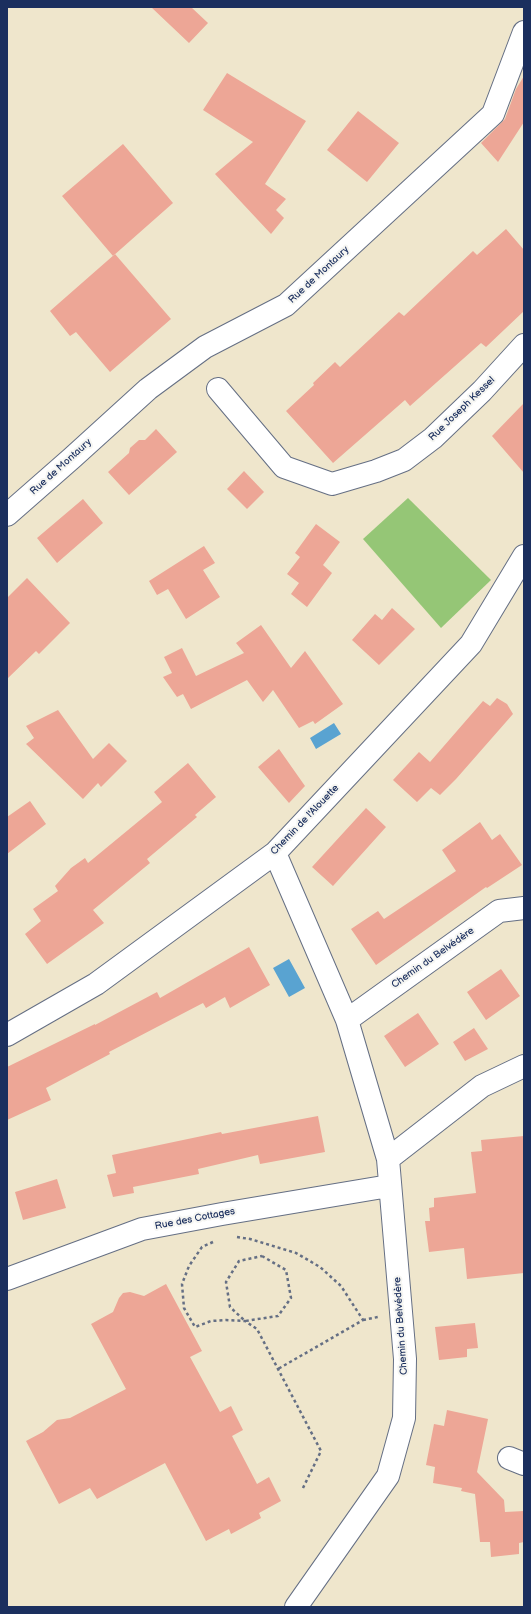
<!DOCTYPE html>
<html>
<head>
<meta charset="utf-8">
<style>
	body { margin:0 }
	#map { position:relative; width:531px; height:1614px; overflow:hidden; background:#efe6cc; font-family:"Balsamiq Sans",sans-serif }
	canvas { display:block }
	.frame { position:absolute; inset:0; border:8px solid #1b2f5e; pointer-events:none }
</style>
</head>
<body>
<div id="map">
<canvas width="531" height="1614"></canvas>
<div class="frame"></div>
</div>
<script>
const ctx = document.querySelector('canvas').getContext('2d');
ctx.lineJoin = 'round';
function fillPath(path, color) { ctx.fillStyle = color; ctx.fill(path, 'evenodd'); }
const poly = rows => new Path2D(rows.map(r => 'M' + r).join(''));
function stroke(path, color, width, dash) { ctx.strokeStyle = color; ctx.lineWidth = width; ctx.lineCap = dash ? 'butt' : 'round'; ctx.setLineDash(dash || []); ctx.stroke(path); }
function write(font, color, halo, rows, align = 'center') {
  ctx.font = font + ' "Balsamiq Sans",sans-serif'; ctx.lineWidth = 4; ctx.setLineDash([]); ctx.textBaseline = 'middle'; ctx.strokeStyle = halo; ctx.fillStyle = color; for (const [text, x, y, turn = 0] of rows) {
    ctx.save(); ctx.translate(x, y); ctx.rotate((+turn || 0) * Math.PI / 180); ctx.textAlign = isNaN(turn) ? turn : align; if (halo) ctx.strokeText(text, 0, 0); ctx.fillText(text, 0, 0); ctx.restore();
  }
}
const green = poly([
	[408,498,491,580,441,628,363,539]
]);
const water = poly([
	[334,723,341,734,316,749,310,738],
	[289,959,305,988,289,997,273,968]
]);
const building = poly([
	[151,7,191,7,208,23,189,43],
	[227,73,306,121,265,184,286,199,276,210,284,218,271,234,215,174,253,142,203,110],
	[524,76,524,122,498,162,481,143,505,119,516,89],
	[358,111,399,143,367,182,327,150],
	[123,144,173,203,113,256,62,196],
	[506,229,524,250,524,311,486,347,481,343,410,406,405,400,333,463,286,411,314,385,313,383,335,362,340,367,399,312,404,316,473,251,477,255],
	[115,254,171,319,110,372,76,332,70,336,50,311],
	[524,403,524,473,492,436],
	[156,429,177,452,129,495,108,472,129,453,130,448,139,440,145,440],
	[244,471,264,492,247,509,227,489],
	[83,499,103,523,57,563,37,538],
	[316,524,340,542,323,565,332,573,307,607,291,594,299,583,287,574,300,557,295,553],
	[204,546,215,563,203,570,220,597,186,619,168,589,157,595,149,581],
	[27,578,70,623,39,654,36,651,7,679,7,598],
	[392,608,415,629,379,665,352,640,375,614,382,620],
	[261,625,291,668,305,651,343,704,315,724,313,721,299,728,273,690,263,702,247,680,191,709,183,694,177,697,163,677,172,673,164,657,182,648,196,676,244,653,236,643],
	[497,698,507,704,513,714,456,779,440,795,431,788,417,802,393,780,419,752,430,762,483,701,490,706],
	[58,710,93,759,109,743,127,761,101,787,98,783,83,799,26,744,34,738,26,726],
	[279,749,305,786,289,803,258,767],
	[188,763,216,797,195,815,197,817,147,859,150,863,93,910,104,923,47,964,25,934,41,921,33,909,58,891,55,886,71,868,85,858,88,863,162,802,154,792],
	[30,801,46,824,7,854,7,817],
	[366,808,386,827,333,886,312,867],
	[480,822,492,840,500,834,522,865,487,888,486,887,376,965,351,929,378,911,384,919,456,871,442,850],
	[249,947,270,985,230,1008,225,997,206,1008,203,1003,109,1052,110,1054,46,1088,51,1100,7,1120,7,1067,95,1024,95,1025,157,992,160,998],
	[501,969,520,996,486,1020,467,992],
	[418,1013,439,1044,405,1067,384,1036],
	[474,1028,488,1049,465,1061,453,1042],
	[318,1116,325,1152,260,1164,258,1155,198,1169,199,1174,133,1187,134,1193,113,1197,107,1175,116,1173,112,1155,221,1132,222,1134],
	[524,1136,524,1273,467,1279,464,1248,429,1252,425,1221,430,1221,429,1208,434,1207,434,1198,476,1193,471,1152,482,1151,481,1140],
	[57,1179,66,1208,23,1220,15,1192],
	[166,1284,202,1351,190,1357,220,1412,231,1406,243,1430,232,1436,257,1484,269,1477,281,1501,259,1513,261,1518,231,1534,229,1529,206,1541,165,1463,97,1499,90,1488,59,1504,26,1441,43,1432,57,1420,70,1418,126,1389,91,1324,113,1312,119,1298,123,1293,130,1292,144,1296],
	[475,1323,478,1348,467,1349,467,1357,439,1360,435,1327],
	[447,1410,488,1419,477,1472,504,1500,505,1512,524,1511,524,1542,519,1543,519,1554,491,1557,490,1542,480,1542,475,1494,461,1491,462,1488,433,1483,435,1467,426,1465,434,1424,444,1426]
]);
const path = poly([
	[237,1237,250,1239,296,1253,320,1267,341,1286,363,1320,278,1369],
	[213,1242,202,1247,189,1266,182,1284,184,1308,195,1327,211,1321,226,1320,245,1321,257,1329,321,1451,302,1490],
	[262,1256,286,1270,291,1298,278,1316,245,1321,230,1307,226,1282,239,1261,262,1256],
	[363,1320,378,1317]
]);
const minor = poly([
	[218,389,284,467,332,484,376,471,404,460,433,438,482,391,524,345],
	[7,515,72,458,148,389,205,347,286,305,493,114,524,32],
	[275,853,347,1020,388,1159,405,1359,404,1418,388,1476,296,1607],
	[347,1020,499,911,524,908],
	[7,1035,96,984,275,853,471,644,524,556],
	[388,1159,482,1086,524,1066],
	[7,1279,142,1229,222,1214,389,1186],
	[509,1458,524,1464]
]);
const streetNames = [
	["Rue de Montaury",319,275,-43],
	["Rue Joseph Kessel",462,409,-44],
	["Rue de Montaury",61,467,-42],
	["Chemin de l'Alouette",305,820,-46],
	["Chemin du Belvédère",433,958,-35],
	["Rue des Cottages",195,1219,-11],
	["Chemin du Belvédère",401,1326,-94]
];
fillPath(green, '#95c676');
fillPath(water, '#59a3d1');
fillPath(building, '#eda696');
stroke(minor, '#656f84', 24);
stroke(path, '#656f84', 2.5, [3, 3]);
stroke(minor, '#fff', 22);
write('10px', '#1b2f5e', '#f6f6f2', streetNames);
</script>
</body>
</html>
